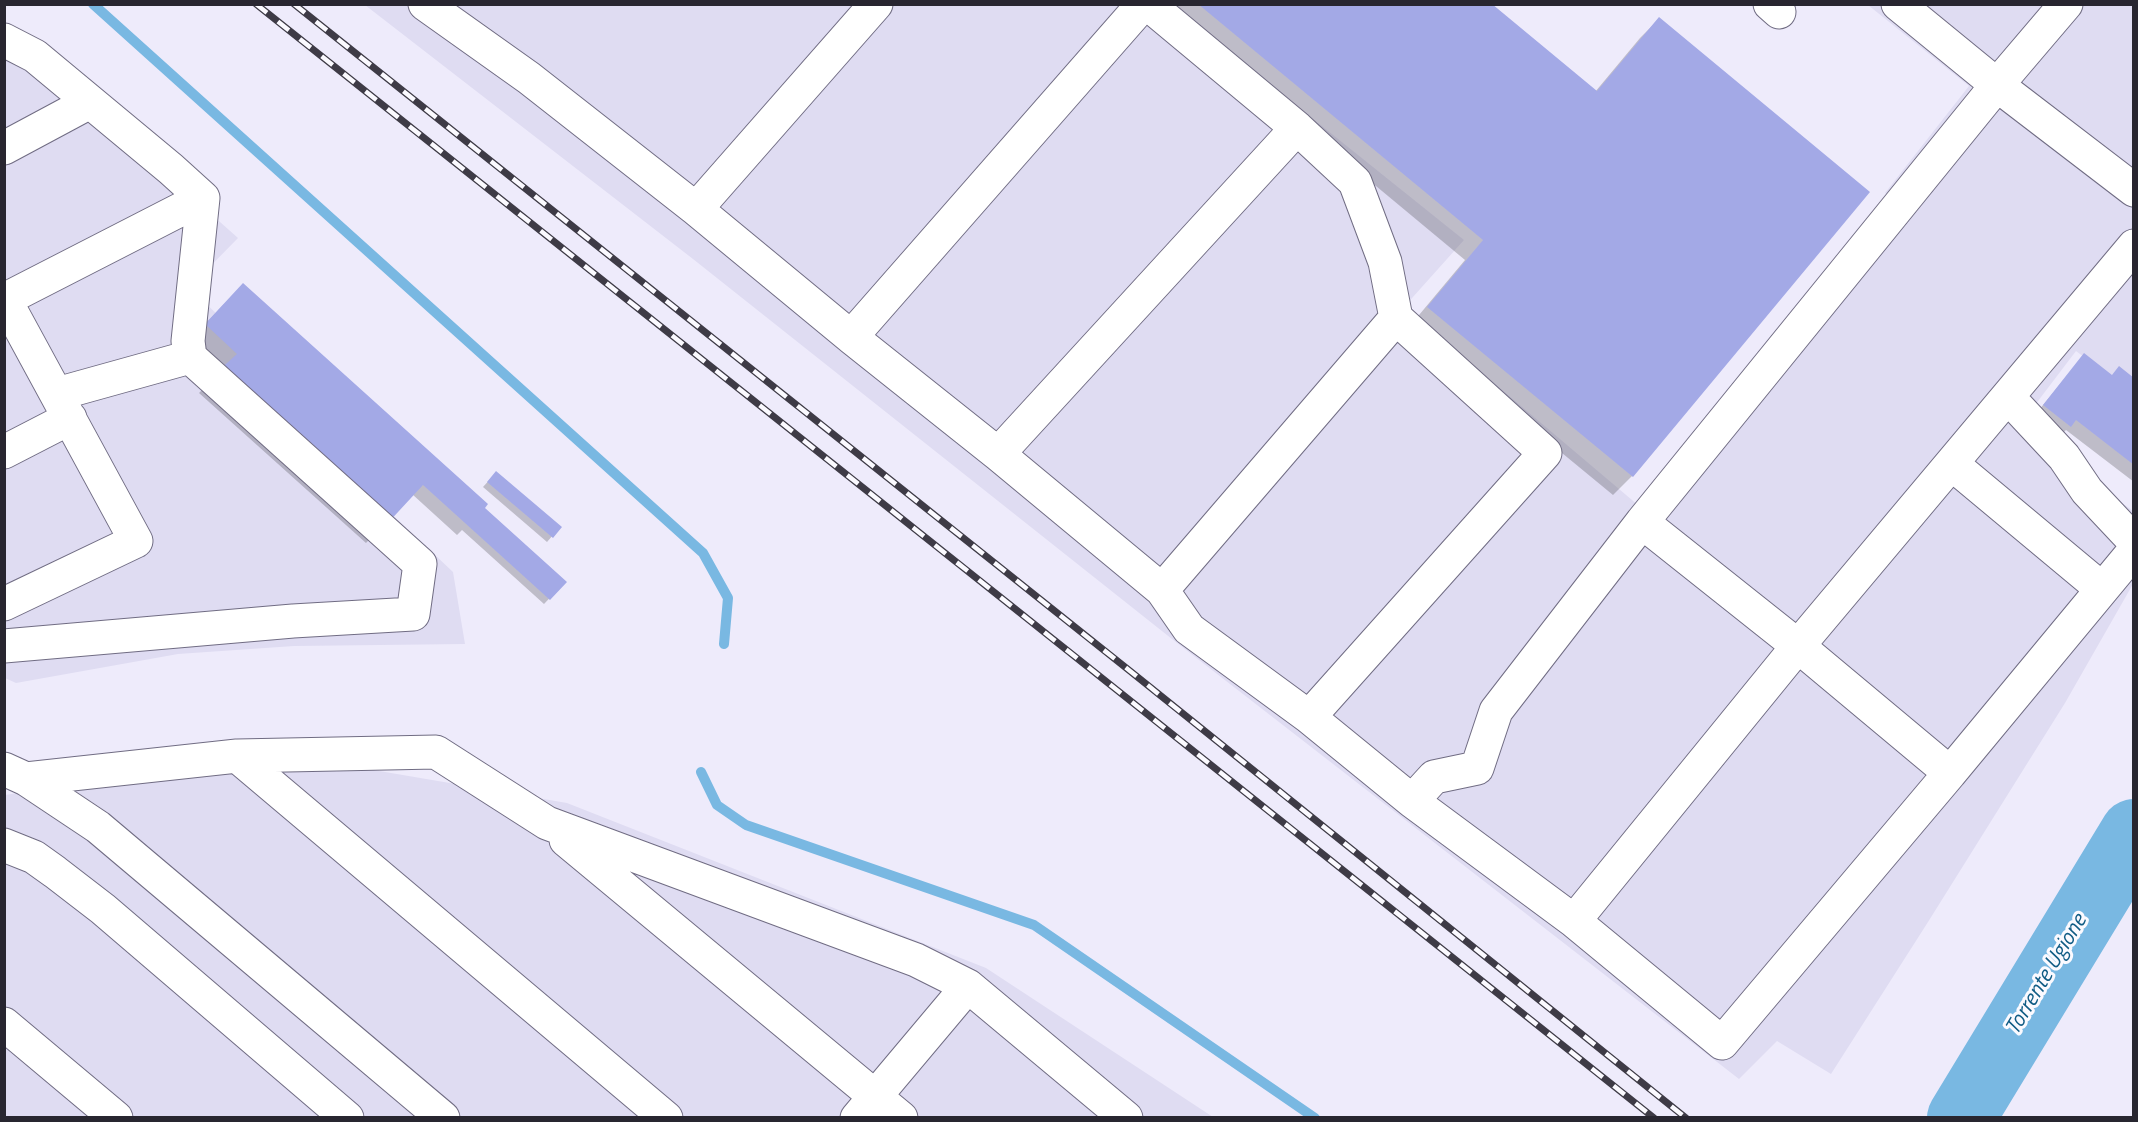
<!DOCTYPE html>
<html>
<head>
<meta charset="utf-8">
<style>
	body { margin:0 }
	#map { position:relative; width:2138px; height:1122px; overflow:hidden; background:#eeebfb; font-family:"Titillium Web",sans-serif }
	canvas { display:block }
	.frame { position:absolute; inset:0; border:6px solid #282630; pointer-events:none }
</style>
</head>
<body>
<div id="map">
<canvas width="2138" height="1122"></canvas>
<div class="frame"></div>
</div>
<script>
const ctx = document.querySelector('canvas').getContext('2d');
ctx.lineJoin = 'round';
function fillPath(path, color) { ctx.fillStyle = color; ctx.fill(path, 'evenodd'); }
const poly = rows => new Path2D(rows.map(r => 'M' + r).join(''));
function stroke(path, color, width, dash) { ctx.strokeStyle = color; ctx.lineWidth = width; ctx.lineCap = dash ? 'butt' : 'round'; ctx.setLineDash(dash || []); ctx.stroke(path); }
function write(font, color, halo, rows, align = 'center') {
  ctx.font = font + ' "Titillium Web",sans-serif'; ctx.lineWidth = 6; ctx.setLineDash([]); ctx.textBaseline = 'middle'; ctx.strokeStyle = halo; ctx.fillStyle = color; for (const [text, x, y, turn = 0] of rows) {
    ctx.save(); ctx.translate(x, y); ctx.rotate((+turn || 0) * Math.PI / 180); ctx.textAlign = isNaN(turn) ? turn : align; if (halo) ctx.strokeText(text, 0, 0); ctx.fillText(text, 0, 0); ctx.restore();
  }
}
const industrial = poly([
	[365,5,1171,5,1464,240,1404,307,1645,511,1898,202,1885,193,1969,86,1868,5,2133,5,2133,394,2076,351,2019,426,2133,511,2133,584,2065,703,1928,922,1831,1074,1777,1041,1739,1079,1172,639,693,259],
	[4,38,85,102,238,238,189,288,247,342,232,363,453,572,465,644,294,646,178,654,16,683,5,678],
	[303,758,567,803,986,968,1213,1117,5,1118,5,795,78,784]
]);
const shadow = poly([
	[1157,4,1490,4,1595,92,1640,38,1659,19,1632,476,1613,495,1409,327,1465,260],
	[224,304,483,508,565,582,544,604,462,530,457,535,412,494,366,543,199,393,219,373,187,344],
	[2084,355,2111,376,2134,380,2134,482,2066,430,2060,436,2034,416],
	[492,477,560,527,547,542,483,487]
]);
const stream = poly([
	[93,4,703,553,728,598,724,644],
	[701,772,717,805,746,825,1034,925,1315,1118]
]);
const river = poly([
	[1961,1118,2134,833]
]);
const building = poly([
	[1198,4,1492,4,1597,91,1659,17,1870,192,1633,477,1427,307,1483,240],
	[243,283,488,504,485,508,567,582,550,600,423,485,386,525,216,373,237,354,205,324],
	[2084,353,2112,375,2119,366,2134,378,2134,465,2076,420,2071,427,2043,405],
	[496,471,562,527,553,538,487,482]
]);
const minor = poly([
	[425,4,529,78,696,209],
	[1148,4,1297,128,1355,182,1385,262,1396,318,1162,590,1189,629,1309,717,1412,801],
	[1770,4,1779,12],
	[1898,4,1997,85,2134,190],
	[4,40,35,56,171,169,203,198],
	[4,148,88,103],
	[4,298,136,541,4,604],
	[4,300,203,198],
	[851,337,696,209,876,4],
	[57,394,190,357],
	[2008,397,2064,457,2087,491,2134,541],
	[4,452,70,418],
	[998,454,851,337,1143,4],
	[1952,464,2102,589],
	[1642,522,1798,646,1950,773,1722,1043,1574,921,1412,801,1434,777,1477,768,1496,711,1642,522],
	[1642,522,1997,85,2066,4],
	[1162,590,998,454,1297,128],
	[4,646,293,621,413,614,420,564,190,357,188,341,203,198],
	[1309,717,1545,453,1396,318],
	[237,756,666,1118],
	[4,769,26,779,98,827,443,1118],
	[1950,773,2134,551],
	[26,779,237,756,436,752,547,823,916,960,968,986,1126,1118],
	[566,840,901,1118],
	[4,845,34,857,55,872,103,909,347,1118],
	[1574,921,1798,646,2134,246],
	[4,1024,116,1118],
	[857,1118,968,986]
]);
const rail = poly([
	[256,4,1654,1118],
	[294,4,1130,671,1686,1118]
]);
const waterNames = [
	["Torrente Ugione",2047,975,-59]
];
fillPath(industrial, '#dfdcf2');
fillPath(shadow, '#0003');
stroke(stream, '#79b8e2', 10);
stroke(river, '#79b8e2', 68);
fillPath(building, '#a3a9e6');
stroke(minor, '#706c83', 35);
stroke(minor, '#fff', 33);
stroke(rail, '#3e3b46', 7);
stroke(rail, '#fbfaff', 4.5, [14]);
write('italic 22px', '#115c85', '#fbfaff', waterNames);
</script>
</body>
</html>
